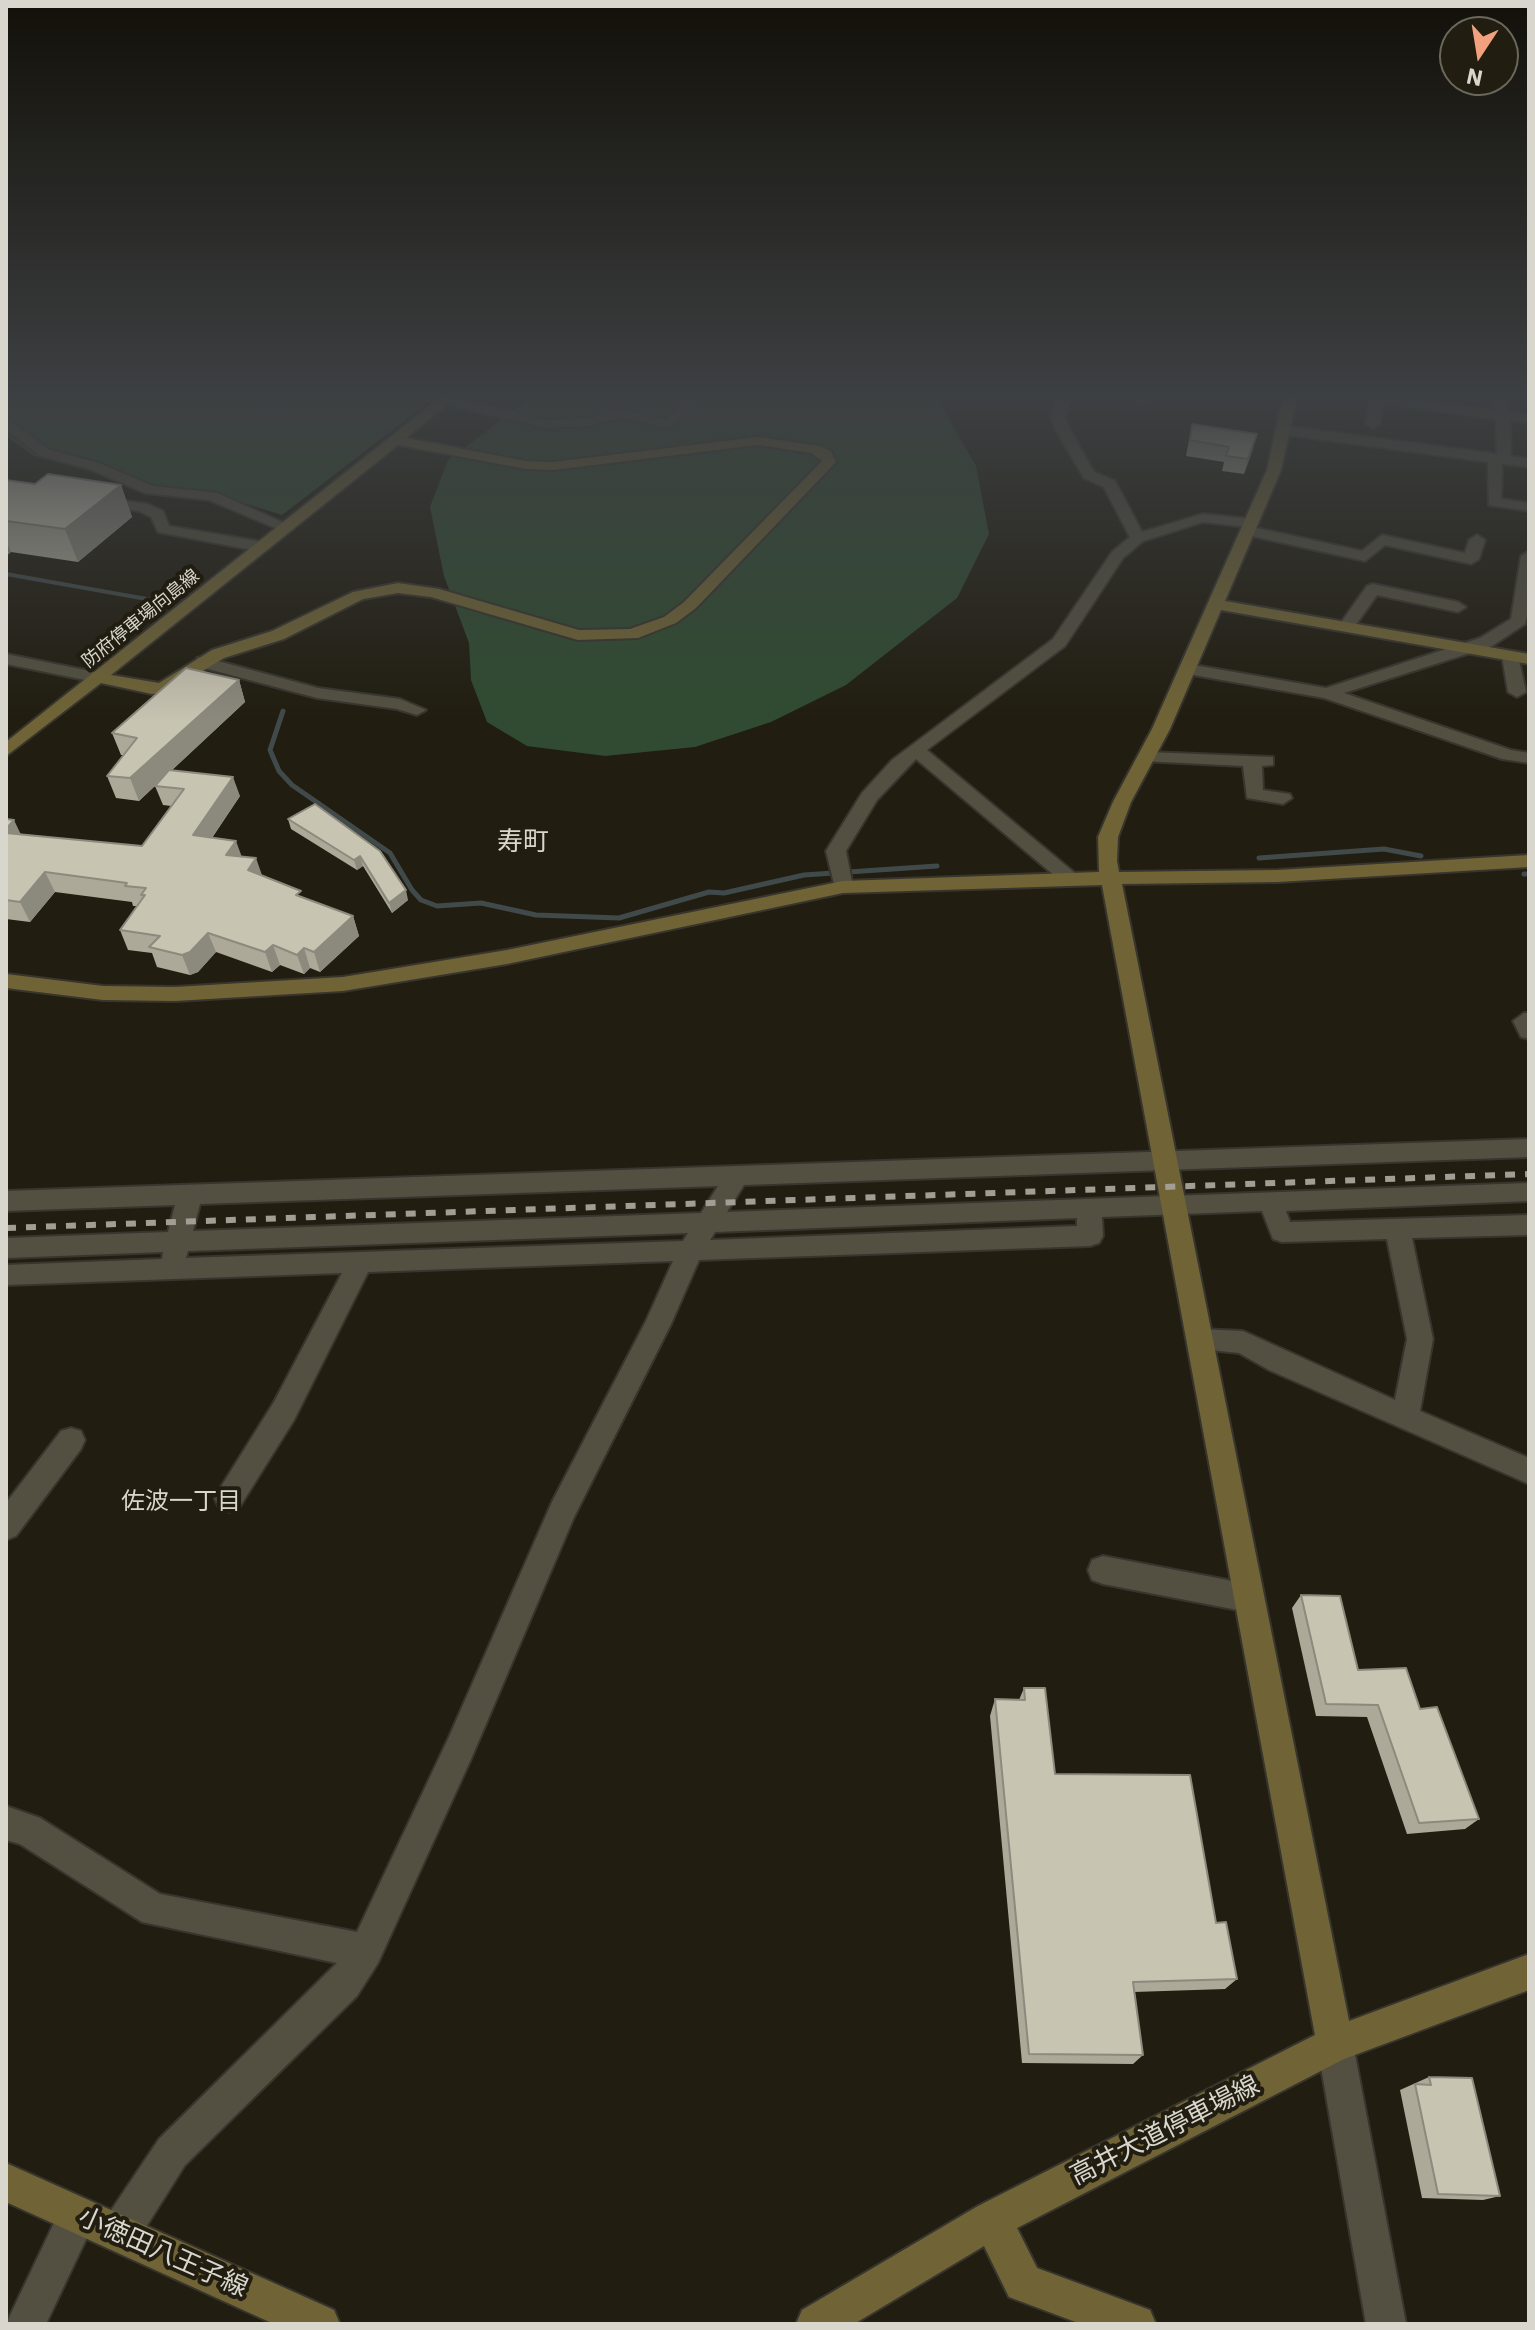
<!DOCTYPE html>
<html>
<head>
<meta charset="utf-8">
<style>
	body { margin:0 }
	#map { position:relative; width:1535px; height:2330px; overflow:hidden; background:#211d10; font-family:"IBM Plex Sans",sans-serif }
	canvas { display:block }
	.frame { position:absolute; inset:0; border:8px solid #d9d6ce; pointer-events:none }
	.north { position:absolute; left:1439px; top:16px; width:80px; height:80px; box-sizing:border-box; background:#211d10; border:2px solid #6b675c; border-radius:50%; rotate:192deg; font-size:22px; font-weight:700; line-height:32px; text-align:center; color:#d9d6ce }
	.north::after { content:''; display:block; margin:auto; width:28px; height:36px; background:#f1a17d; clip-path:polygon(50% 0,100% 100%,50% 72%,0 100%) }
</style>
</head>
<body>
<div id="map">
<canvas width="1535" height="2330"></canvas>
<div class="frame"></div>
<div class="north">N</div>
</div>
<script>
const ctx = document.querySelector('canvas').getContext('2d');
ctx.lineJoin = 'round';
function fillPath(path, color) { ctx.fillStyle = color; ctx.fill(path, 'evenodd'); }
const poly = rows => new Path2D(rows.map(r => 'M' + r).join(''));
function stroke(path, color, width, dash) { ctx.strokeStyle = color; ctx.lineWidth = width; ctx.lineCap = dash ? 'butt' : 'round'; ctx.setLineDash(dash || []); ctx.stroke(path); }
function write(font, color, halo, rows, align = 'center') {
  ctx.font = font + ' "IBM Plex Sans","Noto Sans JP",sans-serif'; ctx.lineWidth = 8; ctx.setLineDash([]); ctx.textBaseline = 'middle'; ctx.strokeStyle = halo; ctx.fillStyle = color; for (const [text, x, y, turn = 0] of rows) {
    ctx.save(); ctx.translate(x, y); ctx.rotate((+turn || 0) * Math.PI / 180); ctx.textAlign = isNaN(turn) ? turn : align; if (halo) ctx.strokeText(text, 0, 0); ctx.fillText(text, 0, 0); ctx.restore();
  }
}
const green = poly([
	[6,396,437,396,282,515,207,492,145,486,117,472,34,456,6,436],
	[533,396,936,396,976,466,989,534,957,598,846,685,771,722,695,747,605,756,527,746,487,722,471,680,469,643,444,576,430,507,448,460]
]);
const streamFar1 = poly([
	[6,574,158,601]
]);
const stream = poly([
	[283,711,270,750,279,771,292,785,390,853,412,890,421,900,437,906,481,903,536,915,619,918,709,892,724,893,804,875,937,866],
	[1259,858,1384,849,1421,856],
	[1524,874,1529,874]
]);
const street = poly([
	[245,396,269,397,302,396,268,405,245,396],
	[445,396,546,420,586,418,621,410,666,419,689,396,703,396,669,428,621,418,586,426,546,428,440,403,438,400,445,396],
	[1058,396,1072,396,1065,418,1070,430,1094,472,1115,481,1142,532,1203,514,1252,519,1259,523,1252,527,1362,551,1382,535,1465,553,1469,540,1477,535,1485,540,1479,559,1471,564,1385,545,1365,561,1243,534,1240,531,1246,527,1203,522,1143,541,1123,558,1065,646,927,750,1076,874,1079,878,1076,882,1062,882,916,759,877,800,846,851,853,887,843,893,836,892,826,851,862,793,892,760,1053,639,1112,552,1130,537,1104,487,1084,478,1056,430,1051,418,1058,396],
	[1137,396,1151,396,1142,406,1135,402,1137,396],
	[1351,396,1388,396,1494,410,1491,396,1505,396,1508,412,1529,415,1529,423,1510,420,1511,456,1529,459,1529,467,1502,464,1501,499,1529,503,1529,511,1489,505,1488,462,1282,434,1275,430,1282,426,1497,454,1496,419,1383,403,1380,424,1373,428,1366,424,1370,402,1351,396],
	[6,418,50,450,99,463,153,486,217,493,293,527,280,530,209,500,145,493,89,469,40,456,6,429,6,418],
	[98,497,147,504,163,511,169,526,263,542,271,547,263,552,158,532,151,517,139,511,93,504,91,501,98,497],
	[1529,551,1529,609,1525,624,1492,646,1344,693,1511,750,1529,753,1529,763,1502,759,1324,698,1188,674,1179,669,1188,664,1326,688,1480,638,1511,619,1521,556,1529,551],
	[1373,584,1458,602,1466,607,1458,612,1377,595,1352,630,1340,630,1340,624,1367,586,1373,584],
	[1510,651,1518,656,1526,692,1517,697,1508,692,1502,656,1510,651],
	[6,654,100,673,109,678,100,683,6,664,6,654],
	[203,657,318,688,400,699,426,710,417,715,397,709,317,698,197,666,197,658,203,657],
	[1148,752,1273,757,1273,765,1262,766,1263,790,1290,794,1292,798,1283,804,1247,798,1243,766,1142,761,1142,753,1148,752],
	[1524,1013,1529,1013,1529,1039,1521,1037,1513,1021,1524,1013],
	[1529,1139,1529,1157,744,1185,727,1212,1529,1183,1529,1201,1286,1211,1290,1222,1529,1215,1529,1235,1412,1238,1433,1339,1420,1411,1529,1458,1529,1484,1269,1370,1239,1353,1191,1348,1187,1340,1191,1332,1200,1329,1243,1331,1395,1400,1407,1339,1387,1239,1282,1242,1273,1239,1262,1211,1102,1217,1103,1236,1099,1243,1090,1246,699,1260,671,1324,574,1517,471,1759,378,1963,357,1996,185,2165,134,2246,120,2252,106,2246,100,2232,106,2218,159,2139,337,1963,142,1922,20,1844,6,1840,6,1806,40,1818,160,1894,357,1932,449,1737,552,1502,646,1321,673,1261,368,1272,294,1420,239,1508,229,1512,219,1508,215,1499,219,1490,274,1402,342,1273,6,1285,6,1265,162,1259,163,1252,6,1258,6,1238,168,1232,175,1205,6,1211,6,1191,1529,1139],
	[718,1186,701,1213,193,1231,200,1204,718,1186],
	[1077,1218,1077,1226,710,1240,715,1232,1077,1218],
	[688,1233,683,1241,186,1258,188,1251,688,1233],
	[71,1428,81,1431,85,1440,81,1449,16,1536,6,1540,6,1503,61,1431,71,1428],
	[1103,1556,1248,1584,1259,1588,1263,1598,1259,1608,1248,1612,1103,1584,1092,1580,1088,1570,1092,1560,1103,1556],
	[1335,2026,1348,2031,1353,2044,1406,2324,1366,2324,1317,2044,1322,2031,1335,2026],
	[78,2197,92,2202,97,2216,46,2324,6,2324,64,2202,78,2197]
]);
const secondary = poly([
	[442,396,457,396,406,438,526,461,553,462,758,437,819,446,831,451,836,462,696,608,676,623,638,638,578,640,431,597,398,593,363,599,284,639,224,658,170,691,152,694,101,683,6,756,6,742,442,396],
	[398,445,526,469,553,470,758,445,811,453,822,461,684,602,664,617,630,629,579,630,439,589,398,583,353,592,272,631,212,650,159,683,111,675,398,445],
	[1283,396,1297,396,1281,470,1225,601,1529,654,1529,664,1221,610,1170,729,1131,802,1118,837,1117,861,1119,872,1278,870,1529,855,1529,867,1278,882,1122,884,1349,2021,1529,1954,1529,1990,1344,2059,1017,2228,1037,2268,1150,2310,1156,2324,1081,2324,1009,2297,984,2246,854,2324,796,2324,802,2310,978,2206,1315,2035,1102,885,843,893,507,964,343,991,175,1001,103,1000,6,988,6,974,103,986,175,987,343,977,507,950,843,881,1099,872,1098,837,1113,802,1152,729,1267,470,1283,396],
	[6,2163,334,2310,340,2324,274,2324,6,2202,6,2163]
]);
const rail = poly([
	[6,1228,1529,1174]
]);
const wall = poly([
	[1192,424,1253,449,1244,474,1222,471,1224,462,1186,456],
	[6,480,35,484,121,485,132,517,78,562,11,552,6,556],
	[239,680,245,702,172,770,240,796,212,838,242,857,262,876,303,898,353,916,359,936,320,972,310,968,304,974,280,965,272,972,216,952,198,972,190,975,157,967,152,953,128,950,120,930,137,906,133,906,132,902,55,892,30,922,6,919,6,819,21,834,142,846,171,806,163,805,155,786,158,783,139,801,116,798,107,776,124,755,121,755,112,733],
	[315,804,408,900,392,913,363,866,357,870,291,829,288,819],
	[1301,1595,1358,1670,1420,1709,1479,1819,1465,1829,1407,1834,1367,1717,1316,1716,1292,1608],
	[1024,1688,1055,1774,1216,1923,1237,1979,1225,1989,1134,1992,1143,2055,1133,2064,1022,2063,990,1716,995,1699,1019,1700],
	[1429,2077,1500,2196,1483,2200,1422,2198,1400,2090]
]);
const shadedWall = poly([
	[1257,434,1253,449,1244,474,1248,459],
	[121,485,132,517,78,562,65,529],
	[6,541,11,552,6,556],
	[239,680,245,702,139,801,130,778],
	[233,777,240,796,200,855,193,835],
	[14,820,23,839,6,839,6,829],
	[236,841,243,860,226,855],
	[360,856,363,866,357,870,354,860],
	[256,858,263,878,248,870],
	[45,872,55,892,30,922,20,902],
	[406,890,408,900,392,913,389,903],
	[353,916,359,936,320,972,314,952],
	[208,933,216,952,198,972,190,975,182,955],
	[273,945,280,965,272,972,265,952],
	[304,948,310,968,304,974,297,955]
]);
const building = poly([
	[1192,424,1257,434,1248,459,1226,456,1229,447,1190,440,1192,424],
	[48,474,121,485,65,529,6,521,6,480,35,484,48,474],
	[186,668,239,680,130,778,107,776,137,738,112,733,186,668],
	[169,770,233,777,193,835,236,841,226,855,256,858,248,870,301,891,296,895,353,916,314,952,304,948,297,955,273,945,265,952,208,933,190,952,182,955,149,947,160,936,120,930,145,895,141,895,146,888,125,886,127,883,45,872,20,902,6,900,6,833,142,846,184,789,155,786,169,770],
	[315,804,380,851,406,890,389,903,360,856,354,860,288,819,315,804],
	[6,819,14,820,6,829,6,819],
	[1301,1595,1340,1596,1358,1670,1406,1668,1420,1709,1437,1707,1479,1819,1419,1823,1378,1705,1326,1704,1301,1595],
	[1024,1688,1045,1688,1055,1774,1190,1775,1216,1923,1226,1922,1237,1979,1133,1982,1143,2055,1029,2054,995,1699,1025,1700,1024,1688],
	[1429,2077,1472,2078,1500,2196,1438,2194,1415,2084,1431,2085,1429,2077]
]);
const farStreetnames = [
	["防府停車場向島線",141,619,-39]
];
const neighbourhoodNames = [
	["佐波一丁目",181,1502]
];
const quarterNames = [
	["寿町",523,842]
];
const nearStreetnames = [
	["高井大道停車場線",1165,2131,-27],
	["小徳田八王子線",163,2253,24]
];
fillPath(green, '#304b31');
stroke(streamFar1, '#414a4a', 4);
stroke(stream, '#414a4a', 5);
stroke(street, '#38352e', 4);
stroke(secondary, '#38352e', 4);
fillPath(street, '#545041');
fillPath(secondary, '#706436');
stroke(rail, '#a29e95', 6, [10, 10]);
fillPath(wall, '#aca999');
fillPath(shadedWall, '#8c897d');
fillPath(building, '#c8c4b2');
stroke(building, '#8c897d', 2);
const sky = ctx.createLinearGradient(0, 0, 0, 722);
sky.addColorStop(0, '#121009');
sky.addColorStop(0.55, '#3d4042');
sky.addColorStop(1, '#3d404200');
ctx.fillStyle = sky;
ctx.fillRect(0, 0, 1535, 722);
write('18px', '#d9d6ce', '#211d10', farStreetnames);
write('24px', '#d9d6ce', '#211d10', neighbourhoodNames);
write('26px', '#d9d6ce', '#211d10', quarterNames);
write('26px', '#d9d6ce', '#211d10', nearStreetnames);
</script>
</body>
</html>
